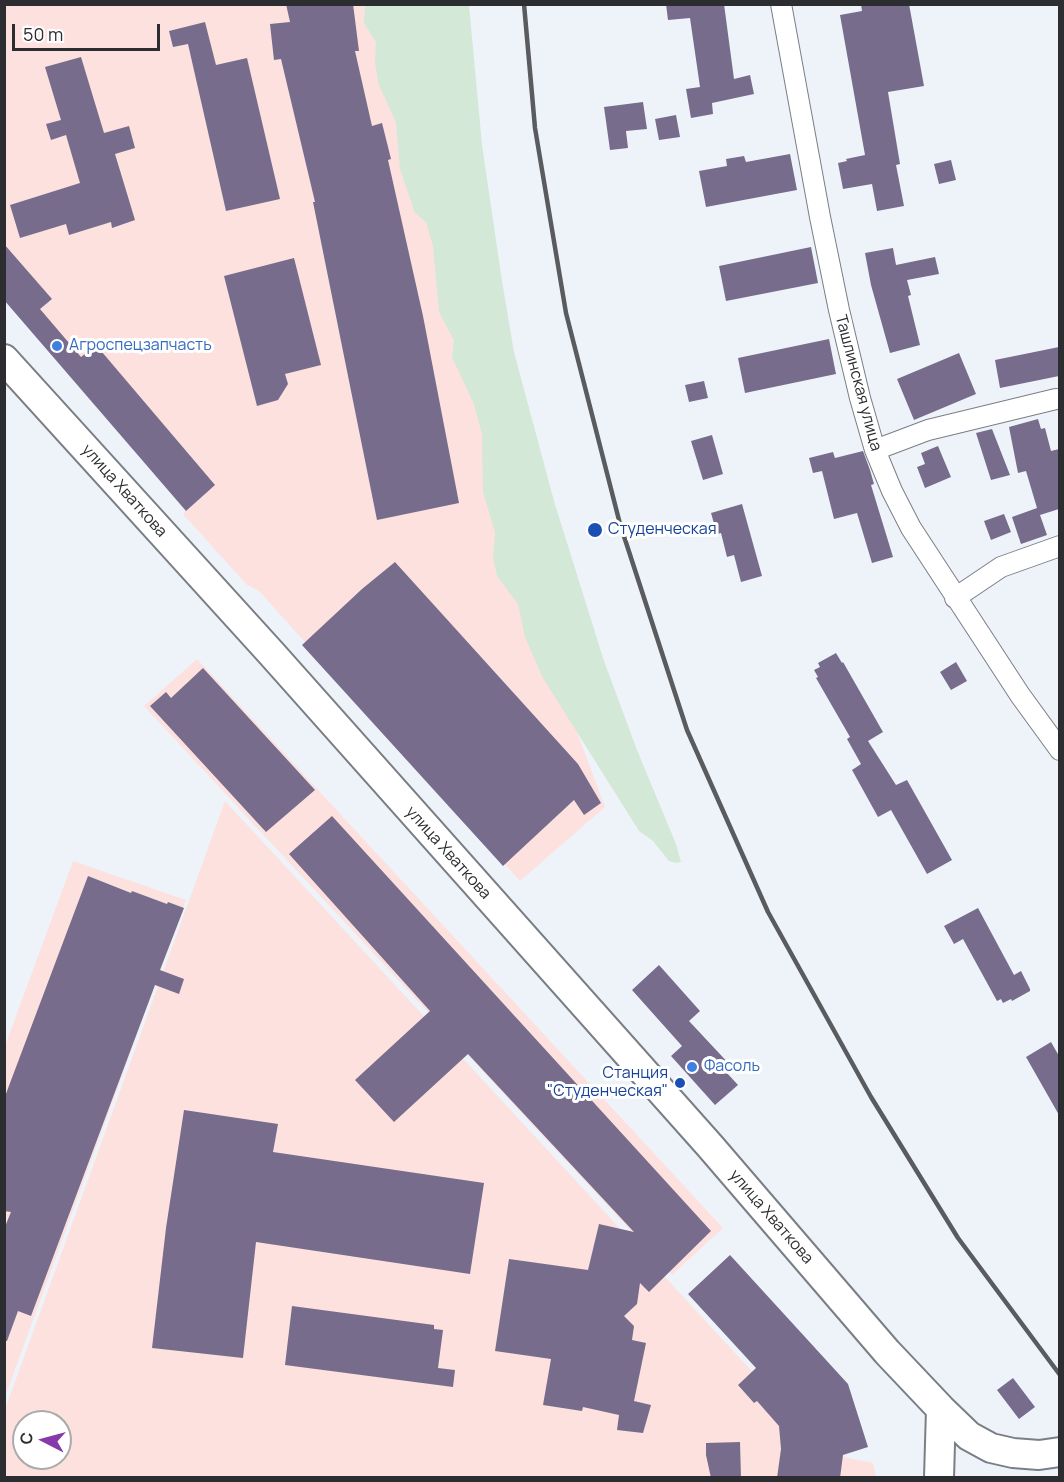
<!DOCTYPE html>
<html>
<head>
<meta charset="utf-8">
<style>
	body { margin:0 }
	#map { position:relative; width:1064px; height:1482px; overflow:hidden; background:#eef3fa; font-family:Manrope,sans-serif }
	canvas { display:block }
	.frame { position:absolute; inset:0; border:6px solid #2c2d30; pointer-events:none }
	.north { position:absolute; left:12px; top:1410px; width:60px; height:60px; box-sizing:border-box; background:#fff; border:2px solid #ababac; border-radius:50%; rotate:276deg; font-size:16px; font-weight:700; line-height:24px; text-align:center; color:#2c2d30 }
	.north::after { content:''; display:block; margin:auto; width:21px; height:27px; background:#8739aa; clip-path:polygon(50% 0,100% 100%,50% 72%,0 100%) }
	.scale { position:absolute; left:12px; top:24px; width:148px; height:27px; box-sizing:border-box; border:3px solid #2c2d30; border-top:0; padding-left:8px; font-size:18px; line-height:21px; white-space:nowrap; color:#2c2d30; -webkit-text-stroke:4px #fff; paint-order:stroke }
</style>
</head>
<body>
<div id="map">
<canvas width="1064" height="1482"></canvas>
<div class="frame"></div>
<div class="north">С</div>
<div class="scale">50 m</div>
</div>
<script>
const ctx = document.querySelector('canvas').getContext('2d');
ctx.lineJoin = 'round';
function fillPath(path, color) { ctx.fillStyle = color; ctx.fill(path, 'evenodd'); }
const poly = rows => new Path2D(rows.map(r => 'M' + r).join(''));
function stroke(path, color, width, dash) { ctx.strokeStyle = color; ctx.lineWidth = width; ctx.lineCap = dash ? 'butt' : 'round'; ctx.setLineDash(dash || []); ctx.stroke(path); }
function write(font, color, halo, rows, align = 'center') {
  ctx.font = font + ' Manrope,sans-serif'; ctx.lineWidth = 6; ctx.setLineDash([]); ctx.textBaseline = 'middle'; ctx.strokeStyle = halo; ctx.fillStyle = color; for (const [text, x, y, turn = 0] of rows) {
    ctx.save(); ctx.translate(x, y); ctx.rotate((+turn || 0) * Math.PI / 180); ctx.textAlign = isNaN(turn) ? turn : align; if (halo) ctx.strokeText(text, 0, 0); ctx.fillText(text, 0, 0); ctx.restore();
  }
}
const industrial = poly([
	[244,4,245,6,261,4,378,5,542,639,605,807,520,881,259,591,247,585,183,514,186,510,5,300,4,5],
	[197,659,723,1228,672,1275,144,706],
	[225,801,785,1407,804,1449,873,1463,876,1477,5,1477,4,1412],
	[24,1422,60,1422,60,1458,24,1458],
	[73,861,186,900,5,1397,5,1046]
]);
const green = poly([
	[365,5,469,5,482,145,502,281,514,352,554,501,604,661,637,750,676,844,681,862,676,863,669,861,653,841,639,831,543,678,525,637,518,604,497,576,493,557,495,532,483,492,482,434,474,404,452,357,454,340,439,312,433,246,426,222,415,213,400,169,396,122,379,85,375,63,376,42,364,23]
]);
const building = poly([
	[286,4,353,4,359,51,355,51,372,126,382,123,391,159,388,160,423,316,459,503,377,520,313,202,315,202,281,59,274,60,270,24,290,22],
	[666,4,724,4,734,79,750,75,754,94,712,103,713,114,691,118,686,89,700,87,690,18,668,20],
	[861,4,909,4,924,86,888,92,900,164,896,165,904,206,877,211,872,184,843,189,838,163,847,161,846,159,865,155,840,15,862,11],
	[205,22,216,65,247,58,280,199,226,211,188,44,173,47,169,31],
	[81,57,104,133,129,126,135,148,115,154,135,220,112,228,111,222,69,235,66,224,20,238,10,205,80,183,66,135,51,140,46,124,61,120,45,67],
	[643,102,647,129,626,131,628,148,610,150,604,107],
	[676,115,680,137,659,140,655,119],
	[790,154,797,190,706,207,699,171,727,166,726,159,744,156,746,162],
	[951,160,956,180,939,184,934,164],
	[4,244,52,299,40,309,81,357,96,345,215,485,186,511,4,300],
	[811,247,818,283,726,301,719,266],
	[893,248,896,265,935,257,939,274,907,280,911,295,908,296,920,345,890,353,871,285,865,253],
	[294,258,321,365,285,374,288,384,278,400,257,406,224,276],
	[829,339,836,374,745,393,738,358],
	[1059,347,1059,376,1000,388,995,360],
	[959,353,976,394,914,420,897,379],
	[704,381,708,398,689,402,685,385],
	[1038,419,1041,429,1045,428,1051,451,1059,449,1059,509,1040,515,1047,535,1021,544,1012,517,1037,508,1026,471,1018,473,1009,427],
	[992,429,1010,475,991,480,976,433],
	[712,435,723,474,703,480,691,441],
	[938,446,951,477,925,488,917,467,925,464,921,453],
	[863,451,870,470,874,484,871,485,893,557,872,563,857,513,834,519,822,471,813,473,809,458,833,452,835,458],
	[742,504,762,576,741,582,734,555,727,557,721,533,717,534,711,513],
	[1004,514,1011,532,991,540,984,521],
	[395,562,578,764,601,803,584,815,574,800,503,866,302,645,362,589],
	[836,653,842,663,843,662,883,732,868,741,896,785,907,780,952,860,927,874,891,810,878,817,852,770,861,764,847,739,850,737,816,678,818,677,814,670,820,667,818,663],
	[956,662,967,681,951,690,940,672],
	[203,668,315,790,266,832,150,706,166,692,171,698],
	[332,816,711,1231,649,1292,640,1283,637,1304,624,1316,634,1326,632,1340,646,1343,634,1401,651,1405,643,1433,617,1430,619,1415,583,1407,582,1411,543,1405,551,1359,495,1351,509,1259,588,1270,599,1224,634,1232,468,1054,394,1122,355,1080,430,1011,289,854],
	[88,876,131,893,132,891,167,904,168,902,184,908,160,970,184,979,179,994,155,985,31,1316,18,1311,7,1341,4,1341,4,1229,11,1212,4,1211,4,1099],
	[978,908,1014,975,1021,971,1030,989,1030,991,1012,1001,1011,999,1003,1003,1001,999,997,1001,963,939,954,944,944,926],
	[659,965,700,1011,689,1021,732,1067,726,1072,738,1085,715,1105,671,1056,682,1046,632,990],
	[1051,1042,1059,1056,1059,1115,1026,1057],
	[184,1110,278,1124,273,1152,484,1183,470,1274,256,1242,243,1358,152,1348,166,1228],
	[730,1255,848,1384,868,1447,843,1455,840,1478,777,1478,781,1449,779,1426,757,1401,754,1403,738,1385,756,1368,688,1294],
	[292,1306,434,1325,434,1329,443,1330,438,1368,455,1370,453,1387,285,1365],
	[1013,1378,1035,1407,1019,1419,997,1390],
	[740,1442,741,1478,711,1478,706,1455,706,1443]
]);
const street = poly([
	[781,4,820,217,839,310,860,398,875,450,892,491,911,528,1020,695,1060,750],
	[875,450,928,430,1056,399],
	[955,598,1001,567,1060,546]
]);
const secondary = poly([
	[4,359,272,654,710,1146,887,1352,941,1409,969,1436,991,1448,1013,1453,1039,1455,1060,1452],
	[939,1478,941,1409]
]);
const rail = poly([
	[524,4,535,128,566,313,620,524,687,730,768,912,871,1097,958,1238,1060,1375]
]);
const markers = [
	[57,346,6,"#3f7fe0"],
	[595,530,8,"#1a4fb4"],
	[692,1067,6,"#3f7fe0"],
	[680,1083,6,"#1a4fb4"]
];
const shopNames = [
	["Агроспецзапчасть",69,346],
	["Фасоль",704,1067]
];
const streetNames = [
	["Ташлинская улица",858,383,75],
	["улица Хваткова",124,491,48],
	["улица Хваткова",448,853,48],
	["улица Хваткова",771,1217,49]
];
const transitNames = [
	["Студенческая",608,530],
	["Станция",668,1074,"right"],
	["\"Студенческая\"",668,1092,"right"]
];
fillPath(industrial, '#fce1df');
fillPath(green, '#d3e8d6');
fillPath(building, '#776c8b');
stroke(street, '#7a7e85', 22);
stroke(secondary, '#7a7e85', 32);
stroke(street, '#fff', 20);
stroke(secondary, '#fff', 28);
stroke(rail, '#595b5f', 4.5);
for (const [x, y, r, color] of markers) { const dot = new Path2D(); dot.arc(x, y, r, 0, 2 * Math.PI); ctx.fillStyle = color; ctx.fill(dot); stroke(dot, '#fff', 2); }
write('16px', '#366cbe', '#fff', shopNames, 'left');
write('16px', '#2c2d30', '#fff', streetNames);
write('16px', '#164399', '#fff', transitNames, 'left');
</script>
</body>
</html>
